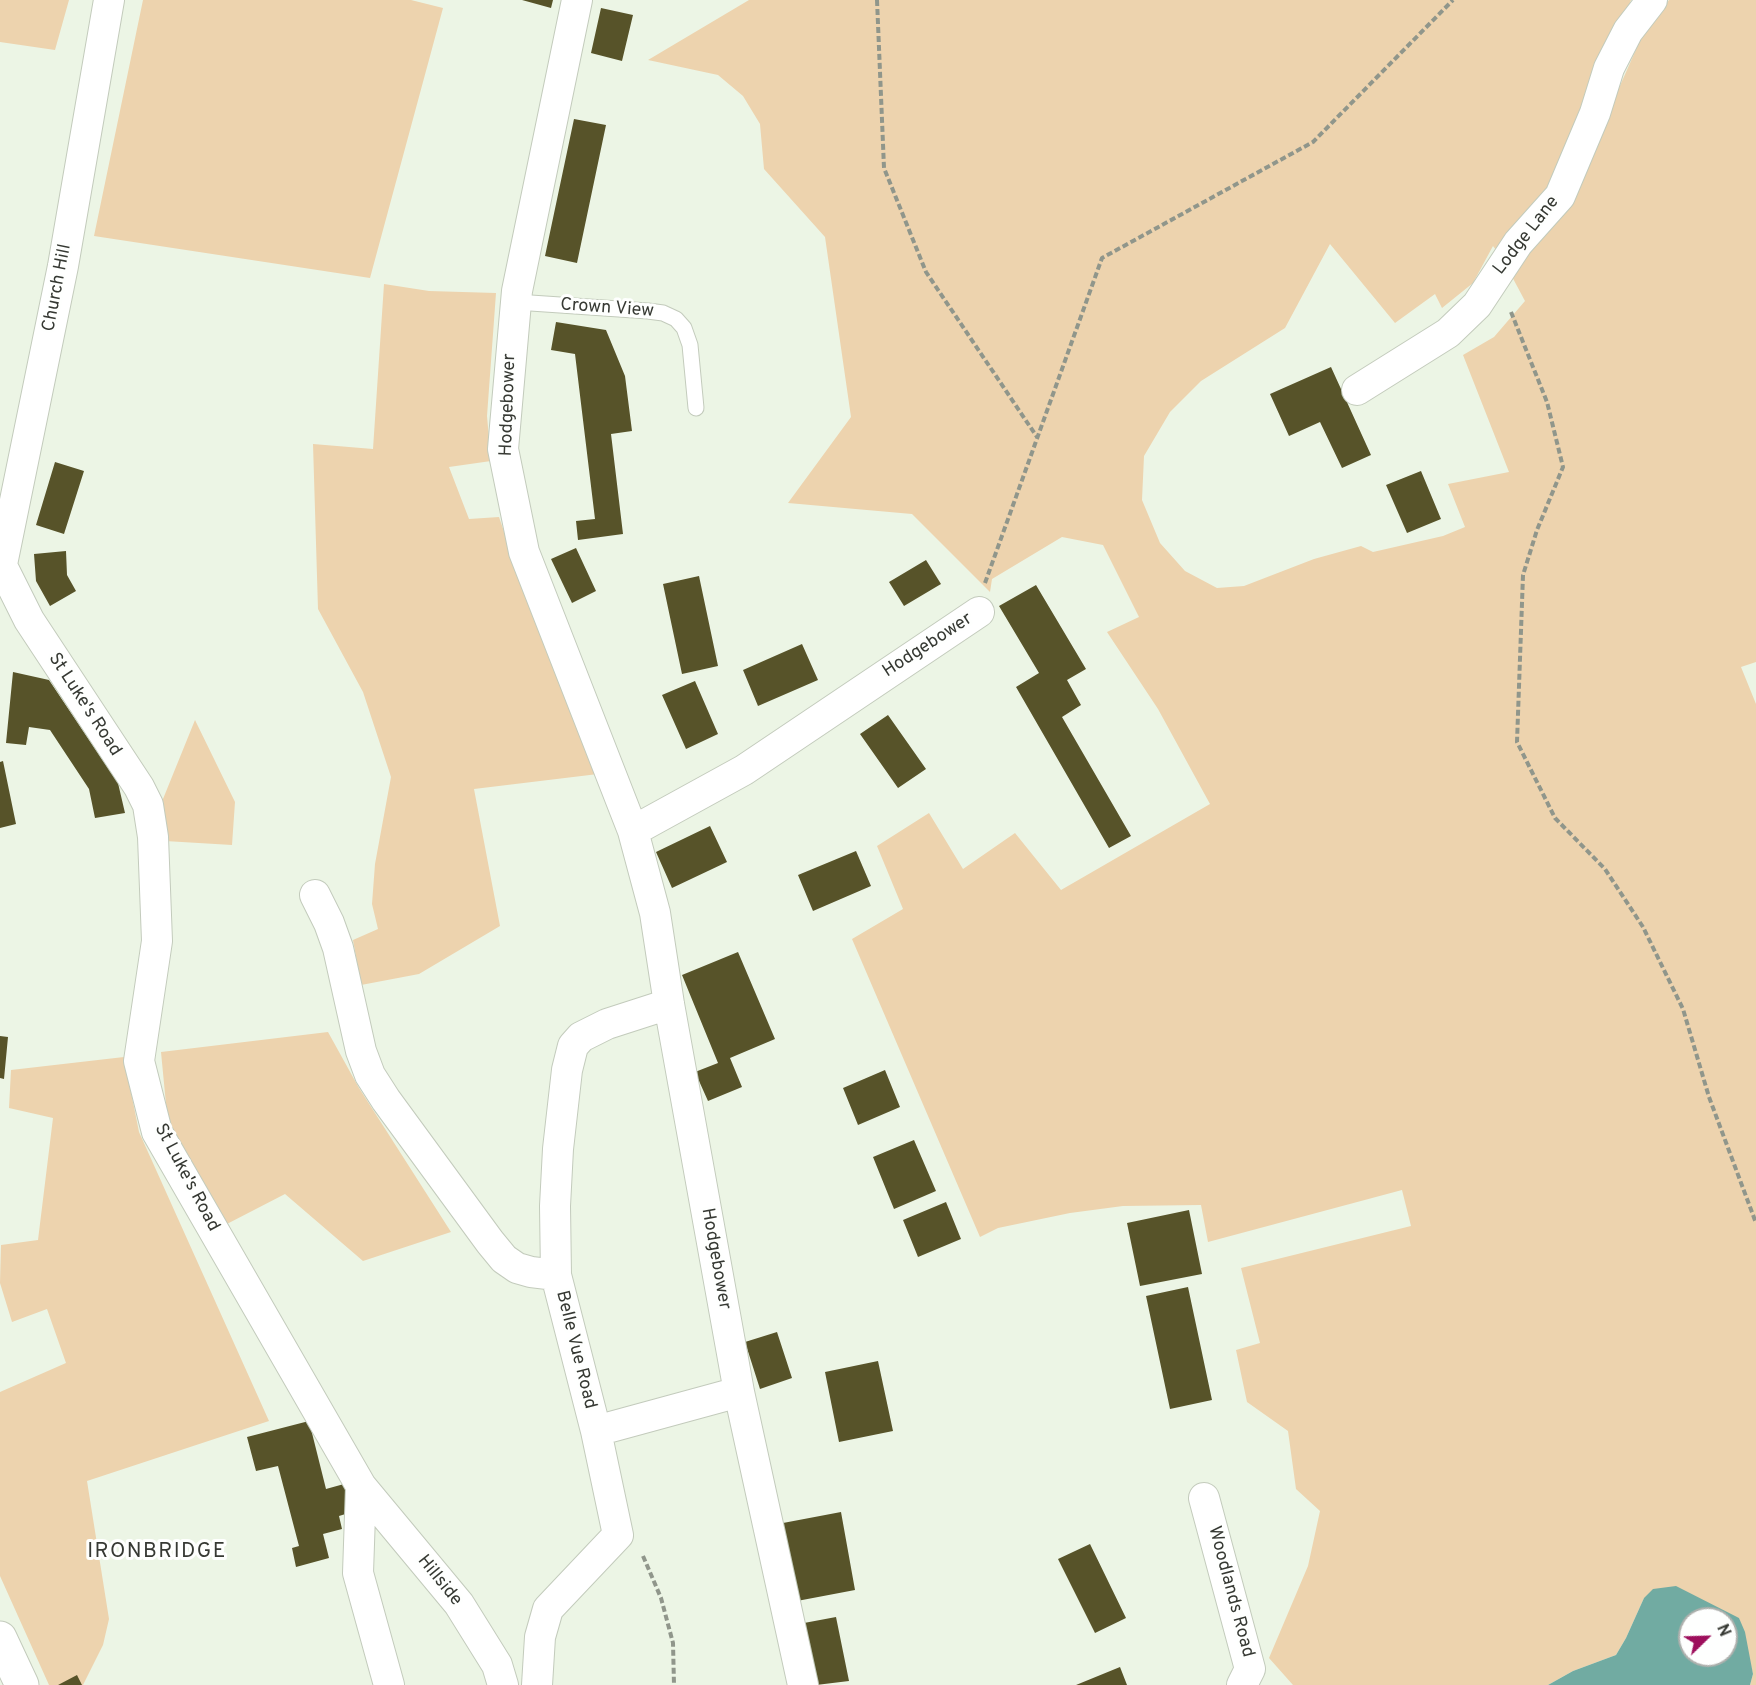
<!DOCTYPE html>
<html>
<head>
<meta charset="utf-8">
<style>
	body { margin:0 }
	#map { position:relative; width:1756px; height:1685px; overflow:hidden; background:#ecf5e5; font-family:Overpass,sans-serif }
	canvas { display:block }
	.north { position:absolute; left:1678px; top:1607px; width:60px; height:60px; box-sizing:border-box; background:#fefffe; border:2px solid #aeb0ad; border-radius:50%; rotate:67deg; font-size:16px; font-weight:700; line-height:24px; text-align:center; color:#363933 }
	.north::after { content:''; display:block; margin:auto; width:21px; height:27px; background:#9d0f5c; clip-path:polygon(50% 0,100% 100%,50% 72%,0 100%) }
</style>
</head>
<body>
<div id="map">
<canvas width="1756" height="1685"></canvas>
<div class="north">N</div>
</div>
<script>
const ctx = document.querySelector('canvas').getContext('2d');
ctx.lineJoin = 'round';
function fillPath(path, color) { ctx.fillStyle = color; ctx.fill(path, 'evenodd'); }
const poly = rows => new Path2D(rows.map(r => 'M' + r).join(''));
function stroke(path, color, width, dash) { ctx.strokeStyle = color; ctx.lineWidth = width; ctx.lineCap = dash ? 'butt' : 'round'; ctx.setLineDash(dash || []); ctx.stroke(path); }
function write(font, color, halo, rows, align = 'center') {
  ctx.font = font + ' Overpass,sans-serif'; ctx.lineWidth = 6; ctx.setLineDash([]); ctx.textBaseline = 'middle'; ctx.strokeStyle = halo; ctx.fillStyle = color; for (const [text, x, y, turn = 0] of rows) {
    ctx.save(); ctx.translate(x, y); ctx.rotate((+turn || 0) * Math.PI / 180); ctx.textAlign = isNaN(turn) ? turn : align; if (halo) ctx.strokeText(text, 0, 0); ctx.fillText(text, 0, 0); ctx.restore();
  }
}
const green = poly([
	[0,0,69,0,55,50,0,42],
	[143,0,411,0,443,8,370,278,94,236],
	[749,0,1631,0,1563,168,1499,254,1493,246,1473,283,1442,308,1435,294,1395,323,1330,244,1285,328,1201,381,1170,412,1144,456,1142,500,1160,543,1185,571,1217,588,1244,586,1314,559,1361,546,1373,552,1443,536,1465,527,1448,484,1509,472,1463,355,1494,337,1525,301,1509,271,1568,203,1642,36,1669,0,1756,0,1756,662,1741,667,1756,704,1756,1685,1750,1685,1753,1674,1739,1618,1644,1598,1626,1638,1616,1655,1573,1671,1548,1685,1293,1685,1269,1658,1308,1566,1320,1511,1296,1489,1288,1431,1247,1402,1236,1350,1260,1343,1241,1268,1411,1226,1402,1190,1208,1242,1201,1205,1123,1206,1070,1213,998,1228,980,1237,852,939,903,909,877,846,929,813,963,869,1015,833,1061,890,1210,804,1158,709,1107,632,1139,617,1103,545,1062,537,992,579,990,592,912,514,788,503,851,417,825,237,764,169,760,124,743,96,718,75,648,60],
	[384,284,429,291,496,293,487,416,491,461,449,467,469,519,499,517,533,616,598,774,474,789,500,926,419,974,361,985,353,940,378,929,372,904,375,864,391,777,363,692,318,609,313,444,373,449],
	[195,720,235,802,232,845,165,841,163,799],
	[328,1032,359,1088,451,1232,363,1261,285,1194,223,1226,168,1125,161,1052],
	[124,1057,139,1132,269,1421,87,1481,109,1619,103,1645,83,1685,49,1685,0,1576,0,1392,66,1363,47,1309,12,1322,0,1283,1,1245,38,1240,53,1118,9,1108,11,1070]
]);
const water = poly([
	[1676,1586,1739,1618,1745,1632,1753,1674,1750,1685,1548,1685,1573,1671,1616,1655,1626,1638,1644,1598,1653,1589],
	[1690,1619,1726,1619,1726,1655,1690,1655]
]);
const building = poly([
	[522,0,553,0,551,8],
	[601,8,633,15,622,61,591,53],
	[574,119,606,125,577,263,545,256],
	[556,322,606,330,625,376,632,431,611,434,623,534,578,540,576,521,595,519,575,354,551,350],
	[1331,367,1371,455,1342,468,1320,422,1289,436,1270,394],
	[55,462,84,471,64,534,36,525],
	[1421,471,1441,519,1407,533,1386,485],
	[576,548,596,591,572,603,551,559],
	[66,551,67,575,76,591,50,606,36,581,34,554],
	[926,560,941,584,904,606,889,582],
	[699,576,718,666,682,674,663,584],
	[1036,585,1086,669,1067,680,1081,705,1062,717,1131,836,1109,848,1016,687,1039,673,999,606],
	[802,644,818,680,758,706,743,670],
	[13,672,49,680,118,783,125,813,95,818,89,789,50,730,29,727,26,745,6,743],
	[695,681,718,734,686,749,662,695],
	[888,715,926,769,898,788,860,734],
	[3,761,16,824,0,828,0,762],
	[710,826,727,862,672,888,656,852],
	[856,851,871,886,813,911,798,875],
	[738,952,775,1039,730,1058,742,1087,708,1101,695,1072,718,1063,682,975],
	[0,1036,8,1037,4,1079,0,1078],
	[885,1070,900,1107,858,1125,843,1088],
	[914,1140,936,1191,894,1209,873,1157],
	[946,1202,961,1239,918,1257,903,1220],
	[1189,1210,1202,1274,1140,1286,1127,1223],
	[1188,1287,1212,1400,1170,1409,1146,1296],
	[777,1332,792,1378,760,1389,745,1342],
	[878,1361,893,1431,839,1442,825,1372],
	[309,1421,326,1489,344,1484,352,1512,339,1516,342,1529,323,1534,329,1558,296,1567,292,1548,299,1546,278,1466,256,1471,247,1437],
	[841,1512,855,1590,797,1601,783,1523],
	[1090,1544,1126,1618,1095,1633,1058,1559],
	[836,1617,849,1681,816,1685,804,1623],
	[1120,1667,1127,1685,1076,1685],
	[77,1675,82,1685,58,1685]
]);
const path = poly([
	[877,0,884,168,926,272,1037,437],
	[1511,312,1547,402,1563,467,1537,530,1523,575,1517,742,1555,818,1605,869,1643,927,1683,1009,1709,1097,1756,1223],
	[985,583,1102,258,1313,142,1453,0],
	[643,1556,661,1598,673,1643,674,1685]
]);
const lane = poly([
	[516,302,648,311,663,313,676,319,684,328,690,345,696,408]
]);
const street = poly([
	[577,0,517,291,503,449,524,552,633,831,655,913,669,1004,739,1392,803,1685],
	[1357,390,1448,333,1477,305,1518,243,1560,196,1595,113,1609,68,1628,31,1652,0],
	[0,554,2,566,29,620,139,787,148,805,153,837,157,941,139,1061,157,1132,361,1486,358,1573,389,1685],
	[0,574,63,266,109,0],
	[633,831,744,770,979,612],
	[315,895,329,923,338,948,361,1051,370,1075,386,1100,490,1242,504,1259,517,1268,531,1272,556,1275],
	[596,1431,739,1392],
	[361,1486,459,1604,497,1665,503,1685],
	[1204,1498,1250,1669,1242,1685],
	[537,1685,540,1637,548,1609,618,1535,596,1431,556,1275,555,1206,558,1149,567,1070,573,1046,581,1037,607,1024,669,1004]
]);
const secondary = poly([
	[0,1638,22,1685]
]);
const streetNames = [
	["Lodge Lane",1527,236,-52],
	["Church Hill",58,288,-79],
	["Crown View",607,309,4],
	["Hodgebower",509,405,-88],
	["Hodgebower",928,646,-33],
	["St Luke's Road",84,705,57],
	["St Luke's Road",186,1178,62],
	["Hodgebower",715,1259,80],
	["Belle Vue Road",575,1350,76],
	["Hillside",439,1581,51],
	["Woodlands Road",1230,1592,75]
];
const quarterNames = [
	["IRONBRIDGE",157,1553]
];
fillPath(green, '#edd3ae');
fillPath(water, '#71aba2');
fillPath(building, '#575329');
stroke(lane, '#c3cbbc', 17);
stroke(street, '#c3cbbc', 32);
stroke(secondary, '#c3cbbc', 35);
stroke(path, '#90968b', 4, [6, 3]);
stroke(lane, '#fff', 15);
stroke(street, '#fff', 30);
stroke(secondary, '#fff', 33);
write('18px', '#363933', '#fefffe', streetNames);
ctx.letterSpacing = '1.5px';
write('21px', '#363933', '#fefffe', quarterNames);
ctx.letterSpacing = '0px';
</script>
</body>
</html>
